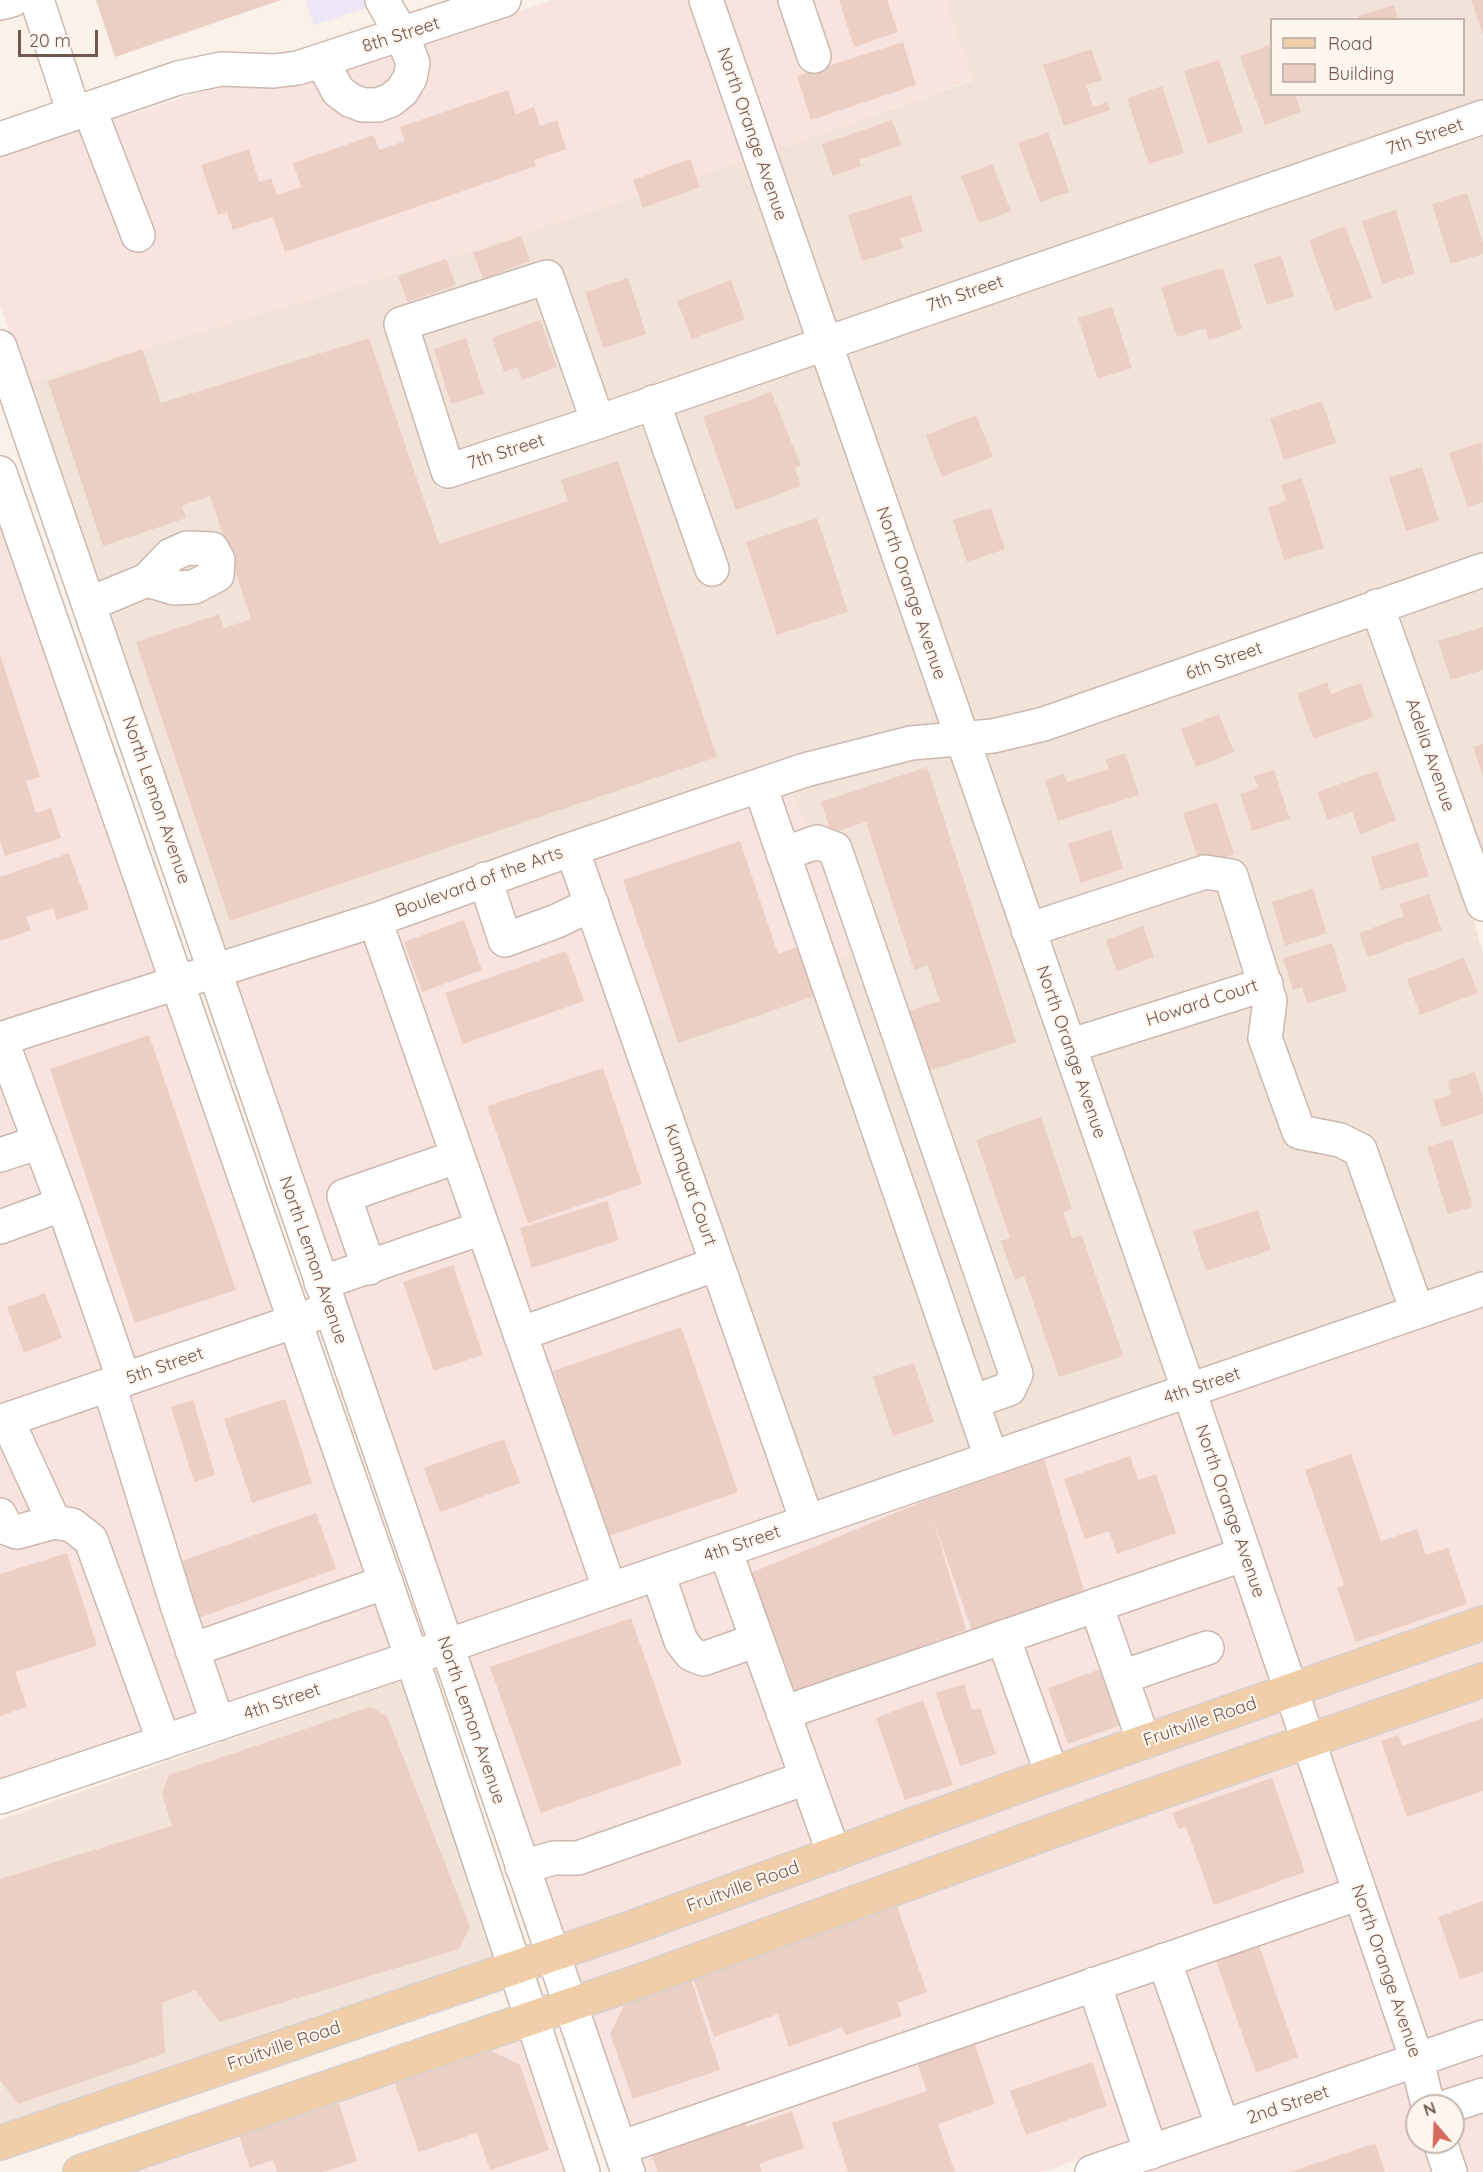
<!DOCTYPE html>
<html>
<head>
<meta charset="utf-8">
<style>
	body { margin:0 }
	#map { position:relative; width:1483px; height:2172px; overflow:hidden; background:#faf1e9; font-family:Quicksand,sans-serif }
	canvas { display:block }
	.legend { position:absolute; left:1270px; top:18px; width:195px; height:78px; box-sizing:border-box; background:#fdf6ef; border:2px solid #c5b7af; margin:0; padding:8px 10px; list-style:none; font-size:18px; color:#71584f }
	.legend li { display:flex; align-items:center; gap:12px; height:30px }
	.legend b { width:30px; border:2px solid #c5b7af }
	.north { position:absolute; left:1405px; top:2094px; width:60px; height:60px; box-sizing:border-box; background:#fdf6ef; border:2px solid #c5b7af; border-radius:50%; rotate:341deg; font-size:16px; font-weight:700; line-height:24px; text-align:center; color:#71584f }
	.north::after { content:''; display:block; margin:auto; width:21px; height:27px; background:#d46a5d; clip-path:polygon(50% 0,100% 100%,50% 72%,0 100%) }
	.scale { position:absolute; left:18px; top:30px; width:80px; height:27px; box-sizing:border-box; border:3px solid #71584f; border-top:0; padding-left:8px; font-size:18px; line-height:21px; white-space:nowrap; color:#71584f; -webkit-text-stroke:4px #fdf6ef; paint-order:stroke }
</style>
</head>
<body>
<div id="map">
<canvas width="1483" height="2172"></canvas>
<ul class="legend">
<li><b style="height:8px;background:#f0cea9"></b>Road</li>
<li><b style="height:16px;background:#eccfc4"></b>Building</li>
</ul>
<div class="north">N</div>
<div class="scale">20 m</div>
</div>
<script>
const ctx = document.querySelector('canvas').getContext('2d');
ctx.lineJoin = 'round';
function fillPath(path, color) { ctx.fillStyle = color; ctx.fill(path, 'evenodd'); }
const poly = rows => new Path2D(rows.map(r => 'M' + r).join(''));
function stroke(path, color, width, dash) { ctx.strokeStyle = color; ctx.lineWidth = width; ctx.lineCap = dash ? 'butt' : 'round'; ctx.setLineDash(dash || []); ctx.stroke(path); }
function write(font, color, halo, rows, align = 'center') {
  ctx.font = font + ' Quicksand,sans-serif'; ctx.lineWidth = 4.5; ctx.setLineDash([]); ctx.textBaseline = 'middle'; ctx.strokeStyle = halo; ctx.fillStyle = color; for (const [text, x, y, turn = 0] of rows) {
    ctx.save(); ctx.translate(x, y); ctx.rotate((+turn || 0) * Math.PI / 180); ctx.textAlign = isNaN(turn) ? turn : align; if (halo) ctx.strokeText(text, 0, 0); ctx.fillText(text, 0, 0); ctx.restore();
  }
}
const residential = poly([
	[945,0,1483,0,1483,101,832,323,772,151,973,80],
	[1272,20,1464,20,1464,94,1272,94],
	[1483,133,1483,554,1039,710,970,723,842,353],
	[746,160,806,332,430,460,439,489,816,362,942,725,888,732,781,762,370,905,222,952,27,383,451,257],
	[1483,587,1483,862,1396,616],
	[1370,625,1471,911,1483,954,1483,1272,1197,1372,1088,1056,1284,995,1244,872,1036,911,980,753],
	[952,756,1171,1381,815,1502,648,1022,854,952,792,791,914,759],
	[1207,888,1221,890,1248,973,1077,1027,1047,940],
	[404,1679,497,1957,0,2127,0,1820]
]);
const commercial = poly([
	[553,0,691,0,746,160,451,257,27,383,0,305,0,156,282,66,290,87],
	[720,0,945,0,973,79,772,151],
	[0,515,160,972,0,1023],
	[792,791,855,952,648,1022,591,859],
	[565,868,789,1511,618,1571,393,930],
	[367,939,592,1580,453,1628,233,981],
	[170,1001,277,1311,0,1406,0,1056],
	[1483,1305,1483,1607,1299,1670,1207,1401],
	[287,1341,394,1648,0,1782,0,1439],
	[1181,1410,1273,1679,560,1936,464,1657,927,1500,996,1472],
	[1483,1640,1483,1663,1316,1720,1309,1700],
	[1483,1696,1483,2020,1425,2041,1326,1750],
	[1283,1709,1290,1729,577,1986,570,1965],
	[1300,1759,1398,2050,1042,2172,643,2172,588,2016],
	[523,2038,568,2172,128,2172],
	[1483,2053,1483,2172,1465,2172,1453,2137,1453,2106,1443,2106,1434,2070],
	[1407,2079,1417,2117,1417,2142,1425,2142,1435,2172,1141,2172]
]);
const education = poly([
	[306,0,391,0,314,25]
]);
const building = poly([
	[96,0,281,0,115,57],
	[839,0,887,0,898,32,854,47],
	[1471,0,1483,0,1483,34],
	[1394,5,1398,20,1359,20,1358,16],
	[903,42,916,85,811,120,797,76],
	[1272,44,1272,94,1295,94,1301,112,1265,125,1240,56],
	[1091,49,1102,80,1086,85,1093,107,1107,102,1110,110,1064,126,1043,65],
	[1219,60,1243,132,1208,144,1184,71],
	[1162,86,1184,153,1149,164,1127,98],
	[508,90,516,114,534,107,540,126,557,120,566,149,534,160,536,166,285,252,273,217,233,230,227,212,218,215,201,165,249,149,259,182,271,178,277,195,301,187,293,163,374,135,379,150,405,141,400,127],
	[892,120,901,145,859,160,861,166,833,176,822,144],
	[1048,132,1069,192,1040,202,1018,143],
	[690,159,700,187,643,208,633,180],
	[992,164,1011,211,979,223,961,176],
	[1467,193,1483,243,1483,254,1451,264,1432,204],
	[911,195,923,231,900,238,903,248,862,261,848,215],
	[1396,210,1415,274,1382,284,1362,221],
	[1345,226,1372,298,1335,311,1309,240],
	[521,236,530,261,483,279,473,253],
	[1281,255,1294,296,1267,305,1254,264],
	[446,259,456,285,408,302,398,276],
	[1223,268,1242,329,1209,340,1205,328,1177,337,1161,287],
	[628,278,646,334,603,348,585,292],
	[731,280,745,319,692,339,677,301],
	[1112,307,1132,368,1098,379,1078,318],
	[540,320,557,367,522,380,518,367,504,372,492,338],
	[369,338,439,544,568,501,561,480,618,461,717,757,230,921,136,642,219,614,224,628,251,619,210,496,182,506,186,518,103,546,48,381,142,349,161,403],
	[466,338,484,394,451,404,434,349],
	[771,392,801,466,795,468,801,486,736,510,703,417],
	[1322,401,1336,443,1284,460,1270,418],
	[976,415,993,457,942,477,926,435],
	[1482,442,1483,502,1468,507,1449,453],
	[1422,467,1439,521,1406,531,1389,477],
	[1302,478,1324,548,1284,560,1268,507,1286,501,1281,485],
	[991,508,1005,549,967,562,953,520],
	[817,518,848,612,777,635,746,542],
	[1483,627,1483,670,1451,680,1438,641],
	[0,654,40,777,26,781,36,813,51,808,61,838,5,856,0,840],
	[1327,682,1331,694,1361,683,1373,717,1314,739,1297,694],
	[1219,714,1234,752,1196,767,1181,729],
	[1483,744,1483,776,1473,747],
	[1125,753,1139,795,1058,821,1045,780,1064,774,1067,782,1109,769,1105,760],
	[927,767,1016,1042,923,1073,904,1012,940,1001,928,965,914,970,866,822,831,833,821,802],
	[1274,770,1290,819,1252,831,1240,794,1258,788,1254,776],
	[1377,771,1396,821,1360,834,1352,812,1328,820,1317,792],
	[1217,802,1234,854,1200,866,1183,813],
	[1111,830,1123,869,1081,883,1068,844],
	[740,841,778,954,800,946,818,995,678,1043,623,880],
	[1418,842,1429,876,1381,890,1371,857],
	[69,853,89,909,57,920,53,908,26,917,31,930,0,941,0,877],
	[1313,889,1327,933,1285,946,1272,902],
	[1429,894,1442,930,1368,957,1359,933,1404,916,1399,904],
	[464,920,482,970,422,992,404,942],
	[1143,926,1154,957,1117,971,1106,940],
	[1332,943,1347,991,1307,1003,1302,987,1293,990,1283,958],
	[566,951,584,1001,463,1044,445,993],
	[1464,958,1478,993,1420,1015,1407,979],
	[149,1035,236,1290,135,1323,50,1069],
	[603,1068,642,1184,528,1223,487,1106],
	[1475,1072,1483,1099,1483,1114,1442,1127,1433,1100,1451,1094,1447,1081],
	[1041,1117,1072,1209,1063,1212,1072,1238,1082,1235,1123,1356,1059,1377,1024,1276,1015,1280,1001,1241,1010,1238,976,1140],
	[1452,1139,1473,1207,1448,1214,1427,1147],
	[607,1201,619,1240,532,1268,520,1228],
	[1258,1210,1271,1250,1206,1271,1193,1231],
	[453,1265,483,1355,434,1371,403,1282],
	[45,1293,62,1338,24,1353,7,1307],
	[681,1327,738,1492,609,1536,553,1371],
	[914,1363,934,1422,893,1436,873,1377],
	[285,1399,312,1483,252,1503,224,1419],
	[193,1400,215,1475,194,1482,171,1407],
	[504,1439,520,1483,440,1512,424,1468],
	[1351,1454,1381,1541,1417,1529,1426,1555,1448,1548,1467,1604,1356,1642,1337,1588,1344,1585,1305,1470],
	[1130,1456,1138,1480,1156,1474,1176,1533,1117,1554,1109,1531,1085,1539,1064,1479],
	[1044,1459,1085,1594,972,1631,933,1519,966,1630,790,1695,746,1575,927,1500],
	[316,1513,336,1569,193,1620,173,1564],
	[67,1553,97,1646,15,1672,27,1707,0,1716,0,1574],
	[631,1618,682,1764,541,1813,490,1667],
	[1106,1667,1126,1723,1068,1744,1048,1688],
	[964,1684,972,1710,980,1708,996,1754,960,1766,936,1693],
	[923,1700,953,1785,905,1800,876,1718],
	[370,1707,387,1716,470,1927,459,1949,219,2022,195,1990,162,2003,165,2053,18,2104,0,2080,0,1879,172,1826,162,1794,169,1775],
	[1483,1718,1483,1791,1407,1817,1381,1741,1398,1735,1402,1746],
	[1272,1778,1305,1872,1214,1905,1186,1827,1179,1829,1172,1813],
	[1483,1901,1483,1972,1460,1979,1438,1917],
	[897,1906,927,1992,897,2003,902,2016,846,2035,842,2027,789,2047,778,2014,714,2037,693,1978],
	[1256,1937,1298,2057,1256,2073,1213,1952],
	[691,1979,720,2070,633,2099,610,2034,626,2001],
	[973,2039,995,2104,938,2124,955,2172,848,2172,832,2123,927,2091,916,2058],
	[487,2049,520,2065,549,2150,490,2170,477,2133,419,2152,394,2081],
	[1092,2062,1107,2106,1026,2135,1010,2091],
	[339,2103,357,2161,324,2172,277,2172,273,2160,250,2168,239,2136],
	[792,2111,804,2148,759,2164,762,2172,658,2172,650,2151,744,2119,747,2127],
	[1375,2143,1385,2172,1290,2172]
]);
const minor = poly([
	[35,0,39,6,74,113],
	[706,0,1189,1391,1417,2060,1428,2106],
	[795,0,814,56],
	[0,3,12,0],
	[322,61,338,91,350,100,363,105,378,105,391,100,402,91,410,78,413,63,402,35,382,0],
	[89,108,138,235],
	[0,139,178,78,221,69,274,71,298,68,504,0],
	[0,347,628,2172],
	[653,402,712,569],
	[598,422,547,277,401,324,448,471,598,422,1483,117],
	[0,473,412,1658,583,2172],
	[89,604,147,580,171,555,187,548,212,549,218,560,217,575,194,587,174,588,147,580],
	[1377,606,1483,904],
	[760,786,991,1457],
	[572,849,807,1521],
	[783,854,817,842,835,849,1016,1374,1009,1389,972,1402],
	[485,879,505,940,557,921,592,904],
	[375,920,610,1590],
	[1028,930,1205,872,1231,876,1270,1001,1265,1038,1299,1132,1340,1140,1360,1150,1417,1311],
	[0,1039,375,920,572,849,805,770,911,743,993,736,1044,724,1483,570],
	[1,1039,63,1204,124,1380],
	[1069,1046,1266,984],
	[0,1155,40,1142],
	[0,1227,63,1204],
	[369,1268,344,1196,439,1163],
	[321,1283,470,1232],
	[520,1334,717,1264],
	[109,1385,178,1608,218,1724],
	[7,1420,54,1522],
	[0,1422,316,1314],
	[0,1515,6,1528,17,1532,54,1522,72,1525,91,1540,164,1742],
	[725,1550,834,1854],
	[658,1574,681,1641,691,1654,703,1659,757,1640],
	[1096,1605,1144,1742],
	[1003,1637,1052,1774],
	[192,1650,386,1582],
	[1122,1677,1207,1648],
	[783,1713,1245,1554],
	[0,1797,412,1658,1483,1289],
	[522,1867,554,1858,578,1858,806,1778],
	[1164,1960,1223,2127],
	[1094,1984,1151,2152],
	[1449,2106,1483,2095],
	[1440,2142,1450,2172],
	[620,2148,1360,1893],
	[1092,2172,1483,2037]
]);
const major = poly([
	[0,2143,625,1930,1052,1774,1483,1623],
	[80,2172,643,1980,1107,1811,1483,1680]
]);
const streetNames = [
	["8th Street",401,35,-18],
	["North Orange Avenue",752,134,71],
	["7th Street",1425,137,-19],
	["7th Street",965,294,-19],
	["7th Street",506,452,-18],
	["North Orange Avenue",911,593,71],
	["6th Street",1224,661,-20],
	["Adelia Avenue",1430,755,71],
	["North Lemon Avenue",156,800,71],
	["Boulevard of the Arts",479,882,-20],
	["Howard Court",1202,1003,-18],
	["North Orange Avenue",1071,1052,71],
	["Kumquat Court",690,1185,71],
	["North Lemon Avenue",313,1260,71],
	["5th Street",165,1366,-19],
	["4th Street",1202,1386,-19],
	["North Orange Avenue",1230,1511,71],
	["4th Street",742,1544,-19],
	["4th Street",282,1702,-19],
	["North Lemon Avenue",471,1720,71],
	["Fruitville Road",1200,1722,-19],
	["Fruitville Road",743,1887,-20],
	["North Orange Avenue",1386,1971,71],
	["Fruitville Road",284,2046,-19],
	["2nd Street",1288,2105,-19]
];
fillPath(residential, '#f1e3d8');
fillPath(commercial, '#f9e3de');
fillPath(education, '#eee5f6');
fillPath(building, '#eccfc4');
stroke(minor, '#cbb9b0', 36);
stroke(major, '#d7d0ce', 36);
stroke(minor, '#fff', 33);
stroke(major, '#f0cea9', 33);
write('18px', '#71584f', '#fdf6ef', streetNames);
</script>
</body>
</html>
